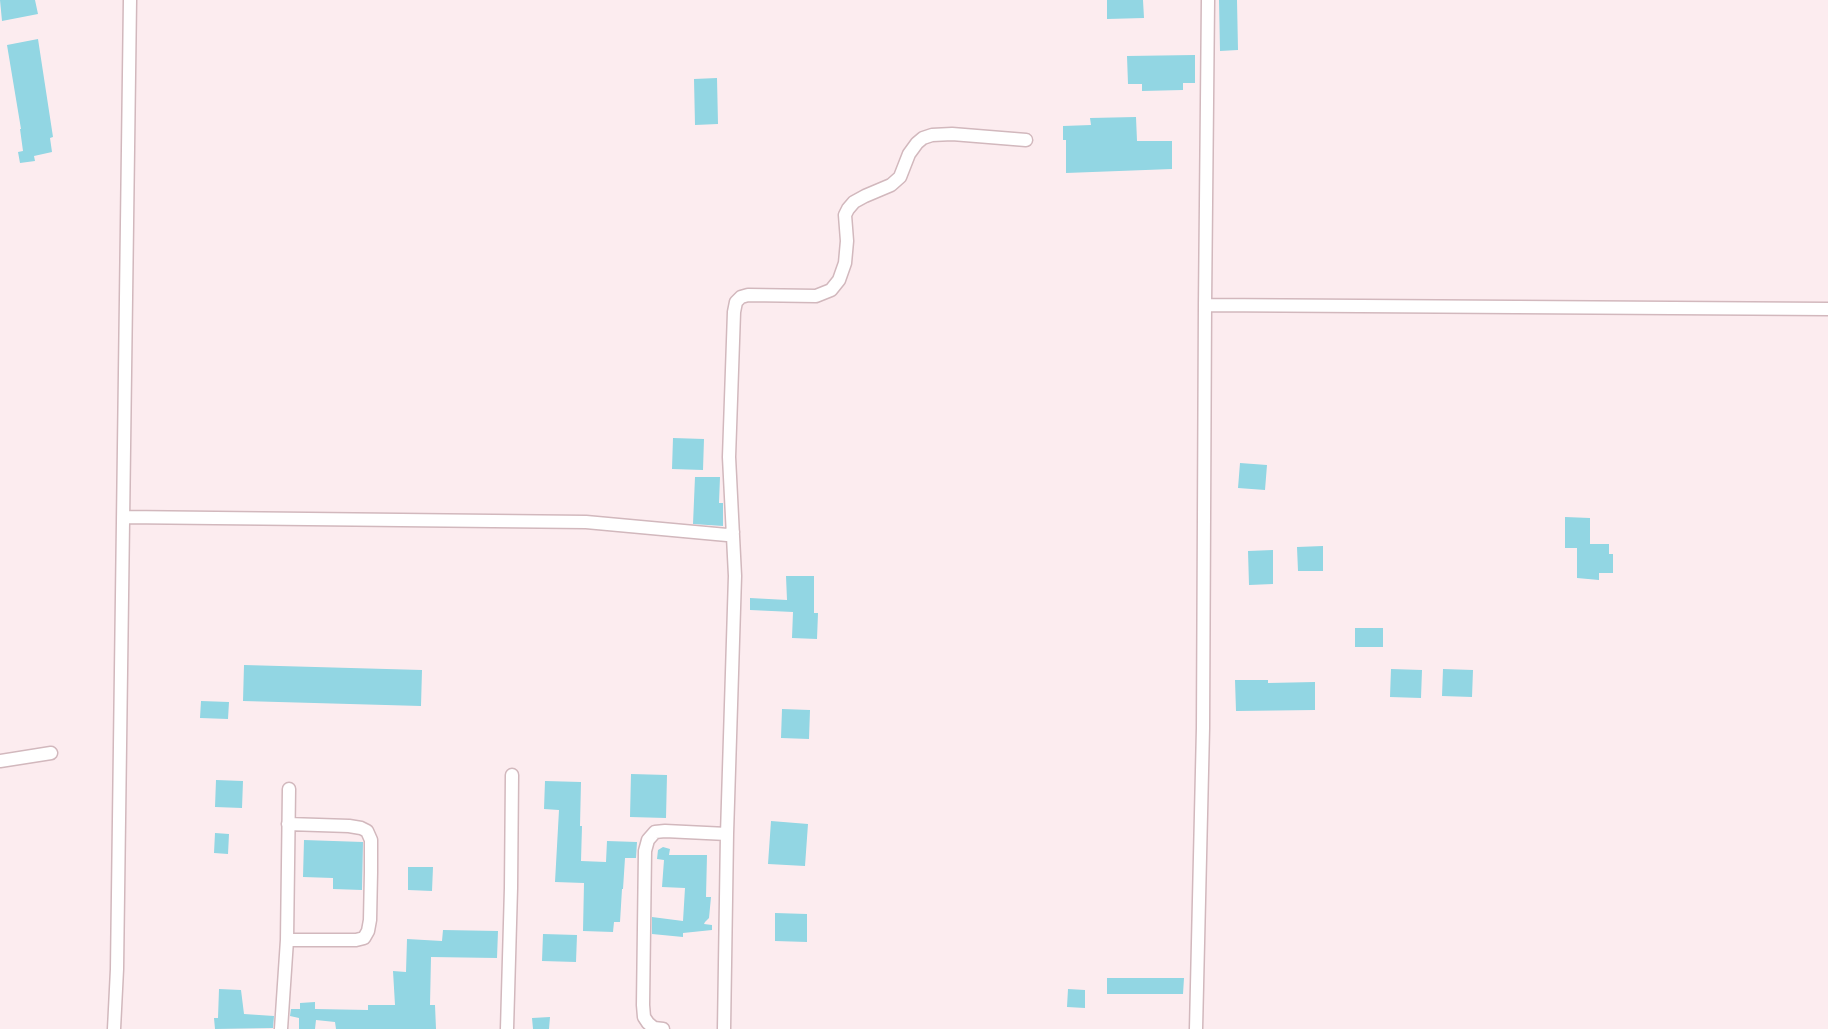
<!DOCTYPE html>
<html>
<head>
<meta charset="utf-8">
<style>
	body { margin:0 }
	canvas { display:block; background:#fcecef }
</style>
</head>
<body>
<canvas width="1828" height="1029"></canvas>
<script>
const ctx = document.querySelector('canvas').getContext('2d');
ctx.lineJoin = 'round';
function fillPath(path, color) { ctx.fillStyle = color; ctx.fill(path, 'evenodd'); }
const poly = rows => new Path2D(rows.map(r => 'M' + r).join(''));
function stroke(path, color, width, dash) { ctx.strokeStyle = color; ctx.lineWidth = width; ctx.lineCap = dash ? 'butt' : 'round'; ctx.setLineDash(dash || []); ctx.stroke(path); }
const building = poly([
	[0,0,35,0,38,14,2,21],
	[1107,0,1143,0,1144,18,1107,19],
	[1219,0,1237,0,1238,50,1220,51],
	[38,39,53,137,50,138,52,152,34,156,35,161,20,163,18,152,23,151,20,129,21,129,7,45],
	[1195,55,1195,83,1183,83,1183,90,1142,91,1142,84,1128,84,1127,56],
	[717,78,718,124,695,125,694,79],
	[1136,117,1137,141,1172,141,1172,169,1066,173,1066,140,1063,140,1063,126,1091,125,1090,118],
	[673,438,704,439,703,470,672,469],
	[1240,463,1267,465,1265,490,1238,488],
	[695,477,720,477,719,503,723,503,723,526,693,524],
	[1565,517,1590,518,1590,544,1609,544,1609,554,1613,554,1613,573,1599,573,1599,580,1577,578,1577,548,1565,548],
	[1323,546,1323,571,1298,571,1297,547],
	[1273,550,1273,584,1249,585,1248,551],
	[786,576,814,576,814,613,818,613,817,639,792,638,793,612,750,610,750,598,787,600],
	[1355,628,1383,628,1383,647,1355,647],
	[244,665,422,670,421,706,243,701],
	[1391,669,1422,670,1421,698,1390,697],
	[1443,669,1473,670,1472,697,1442,696],
	[1235,680,1268,680,1268,683,1315,682,1315,710,1236,711],
	[201,701,229,702,228,719,200,718],
	[782,709,810,710,809,739,781,738],
	[631,774,667,775,666,818,630,817],
	[216,780,243,781,242,808,215,807],
	[545,781,581,782,580,826,582,826,581,861,606,862,607,841,637,842,636,858,625,858,623,889,622,889,620,922,614,922,613,932,583,931,584,883,555,882,559,810,544,809],
	[771,821,808,824,805,866,768,864],
	[215,833,229,834,228,854,214,853],
	[304,840,363,842,362,890,333,889,333,878,303,877],
	[663,847,670,849,669,855,707,855,706,897,711,897,709,918,705,922,704,924,712,925,712,930,683,933,683,937,652,934,652,917,683,921,685,888,662,887,664,860,657,859,658,850],
	[408,867,433,867,432,891,408,890],
	[775,913,807,914,807,942,775,941],
	[443,930,498,931,497,958,431,957,430,1005,435,1005,436,1029,336,1029,335,1022,316,1020,315,1029,299,1029,299,1018,290,1016,291,1009,300,1009,300,1003,315,1002,315,1009,368,1010,368,1005,395,1005,393,971,406,972,407,939,442,941],
	[543,934,577,935,576,962,542,961],
	[1107,978,1184,978,1183,994,1107,994],
	[219,989,241,990,244,1014,274,1016,273,1028,215,1029,214,1018,218,1018],
	[1068,989,1085,990,1085,1008,1067,1007],
	[550,1017,549,1029,533,1029,532,1018]
]);
const minor = poly([
	[1205,305,1828,309],
	[123,517,586,522,727,535,733,532],
	[0,761,51,753],
	[287,940,356,940,364,938,368,931,370,920,371,872,371,840,367,831,361,828,349,826,288,824],
	[114,1029,117,969,130,0],
	[281,1029,287,940,289,789],
	[507,1029,511,888,512,775],
	[663,1029,654,1028,648,1023,644,1017,643,1005,645,851,648,840,655,832,665,831,727,834],
	[724,1029,727,834,735,576,729,457,734,312,736,302,741,297,748,295,816,296,831,290,839,280,845,263,847,241,845,215,848,209,854,202,865,196,891,185,900,177,909,154,917,143,923,138,932,135,952,134,1026,140],
	[1196,1029,1203,728,1205,305,1208,0]
]);
fillPath(building, '#92d6e3');
stroke(minor, '#d2b8bd', 15);
stroke(minor, '#fff', 12);
</script>
</body>
</html>
